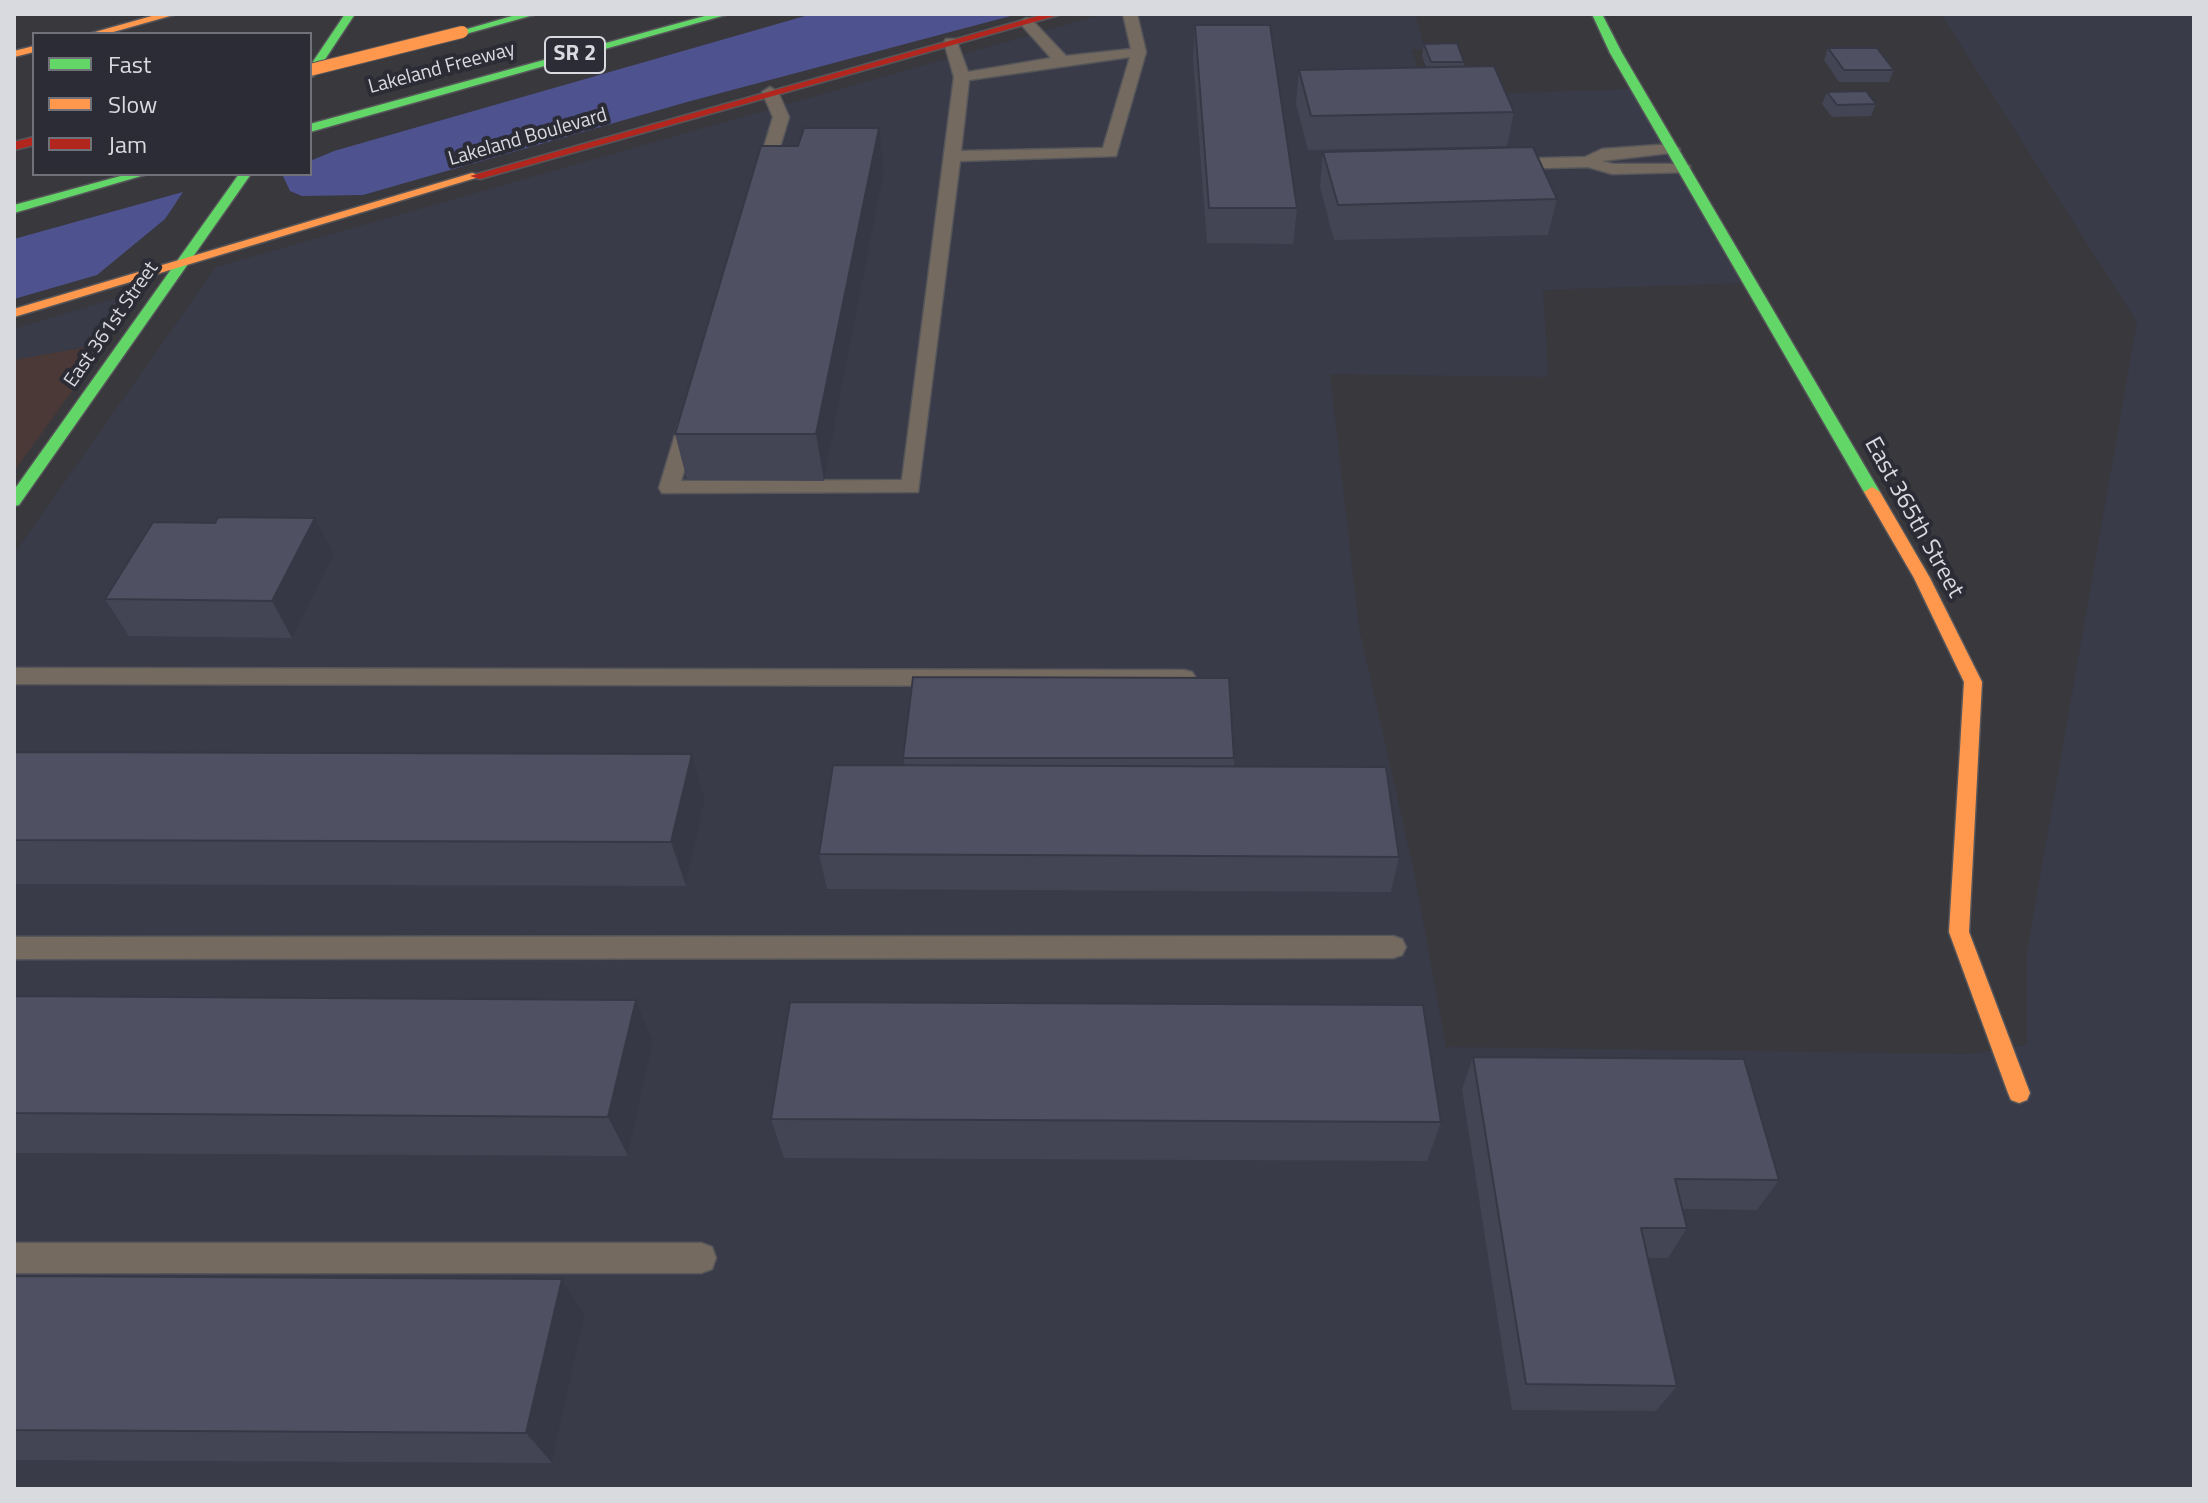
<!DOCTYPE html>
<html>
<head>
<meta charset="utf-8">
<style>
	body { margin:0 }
	#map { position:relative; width:2208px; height:1503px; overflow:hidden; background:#38383d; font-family:"Titillium Web",sans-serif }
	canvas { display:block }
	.frame { position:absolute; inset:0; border:16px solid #d9dae0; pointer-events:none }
	.legend { position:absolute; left:32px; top:32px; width:280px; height:144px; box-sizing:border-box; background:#2b2c35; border:2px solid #717279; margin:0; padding:10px 14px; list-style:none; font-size:24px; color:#d9dae0 }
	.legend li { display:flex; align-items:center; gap:16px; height:40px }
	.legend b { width:40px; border:2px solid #717279 }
</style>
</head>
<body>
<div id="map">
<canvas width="2208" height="1503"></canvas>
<div class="frame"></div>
<ul class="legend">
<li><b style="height:10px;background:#63d668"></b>Fast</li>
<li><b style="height:10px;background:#ff974d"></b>Slow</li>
<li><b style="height:10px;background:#b3261e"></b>Jam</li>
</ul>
</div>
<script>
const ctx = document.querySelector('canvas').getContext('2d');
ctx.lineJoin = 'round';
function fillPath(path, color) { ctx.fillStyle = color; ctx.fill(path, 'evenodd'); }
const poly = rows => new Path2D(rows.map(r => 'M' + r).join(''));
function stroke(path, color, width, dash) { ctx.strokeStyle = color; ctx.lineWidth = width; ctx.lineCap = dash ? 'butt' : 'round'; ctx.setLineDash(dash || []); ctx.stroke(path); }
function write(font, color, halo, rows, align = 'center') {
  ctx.font = font + ' "Titillium Web",sans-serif'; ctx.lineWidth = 8; ctx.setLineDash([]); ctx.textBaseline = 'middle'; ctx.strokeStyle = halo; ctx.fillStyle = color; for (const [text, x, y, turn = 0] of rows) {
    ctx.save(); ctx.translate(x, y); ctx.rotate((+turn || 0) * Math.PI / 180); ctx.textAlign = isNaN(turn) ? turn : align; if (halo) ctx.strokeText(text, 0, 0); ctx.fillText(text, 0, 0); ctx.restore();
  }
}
const commercial = poly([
	[107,343,14,471,14,360]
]);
const built = poly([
	[1104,14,1415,14,1425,49,1412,50,1426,96,1631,89,1741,283,1543,290,1548,377,1330,374,1359,628,1414,872,1446,1047,1970,1054,2027,1045,2027,952,2137,322,1941,14,2194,14,2194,1489,14,1489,14,554,216,267],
	[140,291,107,343,14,360,14,329]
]);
const green = poly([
	[812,14,1018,14,687,102,363,195,302,196,290,191,282,174,310,174,310,161,334,151],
	[183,192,165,219,97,275,14,299,14,239]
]);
const lane = poly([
	[1123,14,1137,14,1146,52,1116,156,960,161,918,492,662,493,659,488,679,422,689,416,699,422,681,481,902,480,954,77,944,42,946,39,956,39,968,72,1051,58,1019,22,1026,18,1031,19,1066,56,1131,49,1123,14],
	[1130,57,1103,148,961,151,969,80,1130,57],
	[770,87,778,92,789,117,771,177,763,182,755,177,773,117,762,92,770,87],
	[1672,144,1680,149,1678,152,1602,161,1613,164,1684,164,1690,166,1690,172,1612,174,1588,167,1507,169,1499,164,1507,159,1585,157,1602,149,1672,144],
	[14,668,1184,670,1192,672,1196,678,1192,684,1184,686,14,684,14,668],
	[1393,936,1402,939,1406,947,1402,955,1393,958,14,959,14,937,1393,936],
	[14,1243,701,1243,712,1247,716,1258,712,1269,701,1273,14,1273,14,1243]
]);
const fast = poly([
	[345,14,355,14,314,76,310,77,310,66,345,14],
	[519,14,537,14,462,35,457,32,519,14],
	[712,14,729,14,310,132,310,124,712,14],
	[1592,14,1602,14,1622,53,1880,492,1877,496,1872,497,1864,492,1610,53,1592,14],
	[128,174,148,174,14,213,14,205,128,174],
	[239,174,251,174,19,505,14,506,14,490,239,174]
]);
const slow = poly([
	[159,14,177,14,106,34,88,34,159,14],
	[34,46,34,52,14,57,14,51,34,46],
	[472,173,482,176,14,317,14,309,472,173],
	[1872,487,1880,492,1930,578,1982,682,1969,932,2030,1093,2027,1100,2019,1103,2011,1100,2008,1093,1949,932,1964,682,1914,578,1864,492,1872,487]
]);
const jam = poly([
	[1045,14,1062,14,480,179,470,176,1045,14],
	[34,137,34,145,14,150,14,142,34,137]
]);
const slowBridge = poly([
	[310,70,462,32]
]);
const wall = poly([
	[1195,25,1297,208,1293,244,1207,243,1193,58],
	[1424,44,1464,62,1464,67,1514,112,1507,146,1308,150,1296,104,1299,70,1426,67,1422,56],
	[1828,48,1894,70,1889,82,1839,82,1824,60],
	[1827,92,1876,104,1871,116,1832,117,1822,104],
	[1323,152,1557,199,1548,235,1334,240,1320,187],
	[884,171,824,481,687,480,675,434],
	[334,555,292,638,129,636,105,599],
	[14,752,692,754,705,799,686,886,14,884],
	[903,758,1234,758,1234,766,1399,857,1391,892,827,889,819,854,905,765],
	[14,996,636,1000,653,1041,628,1156,14,1153],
	[1473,1057,1779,1180,1757,1210,1683,1209,1687,1228,1668,1258,1647,1258,1677,1386,1656,1411,1512,1410,1462,1089],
	[771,1119,1441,1122,1427,1161,784,1158],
	[14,1276,562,1279,585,1314,552,1463,14,1460]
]);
const shadedWall = poly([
	[879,128,884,171,824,481,816,434],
	[315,518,334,555,292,638,272,601],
	[692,754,705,799,686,886,671,842],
	[636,1000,653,1041,628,1156,608,1117],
	[562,1279,585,1314,552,1463,526,1433]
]);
const building = poly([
	[1195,25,1270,25,1297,208,1209,208,1195,25],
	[1457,43,1464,62,1431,62,1424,44,1457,43],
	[1828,48,1877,48,1894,70,1844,70,1828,48],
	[1494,66,1514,112,1311,116,1299,70,1494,66],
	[1866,91,1876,104,1837,105,1827,92,1866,91],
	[804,128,879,128,816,434,675,434,761,146,798,146,804,128],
	[1533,147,1557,199,1338,205,1323,152,1533,147],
	[218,517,315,518,272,601,105,599,153,522,215,523,218,517],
	[913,677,1229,678,1234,758,903,758,913,677],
	[14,752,692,754,671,842,14,840,14,752],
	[833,765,1386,767,1399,857,819,854,833,765],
	[14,996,636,1000,608,1117,14,1113,14,996],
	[790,1002,1423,1005,1441,1122,771,1119,790,1002],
	[1473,1057,1744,1059,1779,1180,1675,1179,1687,1228,1641,1228,1677,1386,1526,1384,1473,1057],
	[14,1276,562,1279,526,1433,14,1430,14,1276]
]);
const farStreetnames = [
	["Lakeland Freeway",442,69,-15],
	["Lakeland Boulevard",528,138,-16],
	["East 361st Street",112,325,-55]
];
const shields = [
	[575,55,60]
];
const shieldNames = [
	["SR 2",575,55]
];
const streetNames = [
	["East 365th Street",1913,518,61]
];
fillPath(commercial, '#4b3937');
fillPath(built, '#393b49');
fillPath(green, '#4e538f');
stroke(lane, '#56565a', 3);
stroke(fast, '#56565a', 3);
stroke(slow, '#56565a', 3);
stroke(jam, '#56565a', 3);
fillPath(lane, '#746a5f');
fillPath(fast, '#63d668');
fillPath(slow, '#ff974d');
fillPath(jam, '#b3261e');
stroke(slowBridge, '#56565a', 14, []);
stroke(slowBridge, '#ff974d', 12);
fillPath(wall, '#444554');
fillPath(shadedWall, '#373845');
fillPath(building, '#4f5062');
stroke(building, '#373845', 2);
write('20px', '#d9dae0', '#2b2c35', farStreetnames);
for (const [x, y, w] of shields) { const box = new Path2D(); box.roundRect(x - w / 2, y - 18, w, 36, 6); ctx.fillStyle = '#2b2c35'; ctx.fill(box); stroke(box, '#d9dae0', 2); }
write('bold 22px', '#d9dae0', null, shieldNames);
write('24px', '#d9dae0', '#2b2c35', streetNames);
</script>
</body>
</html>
